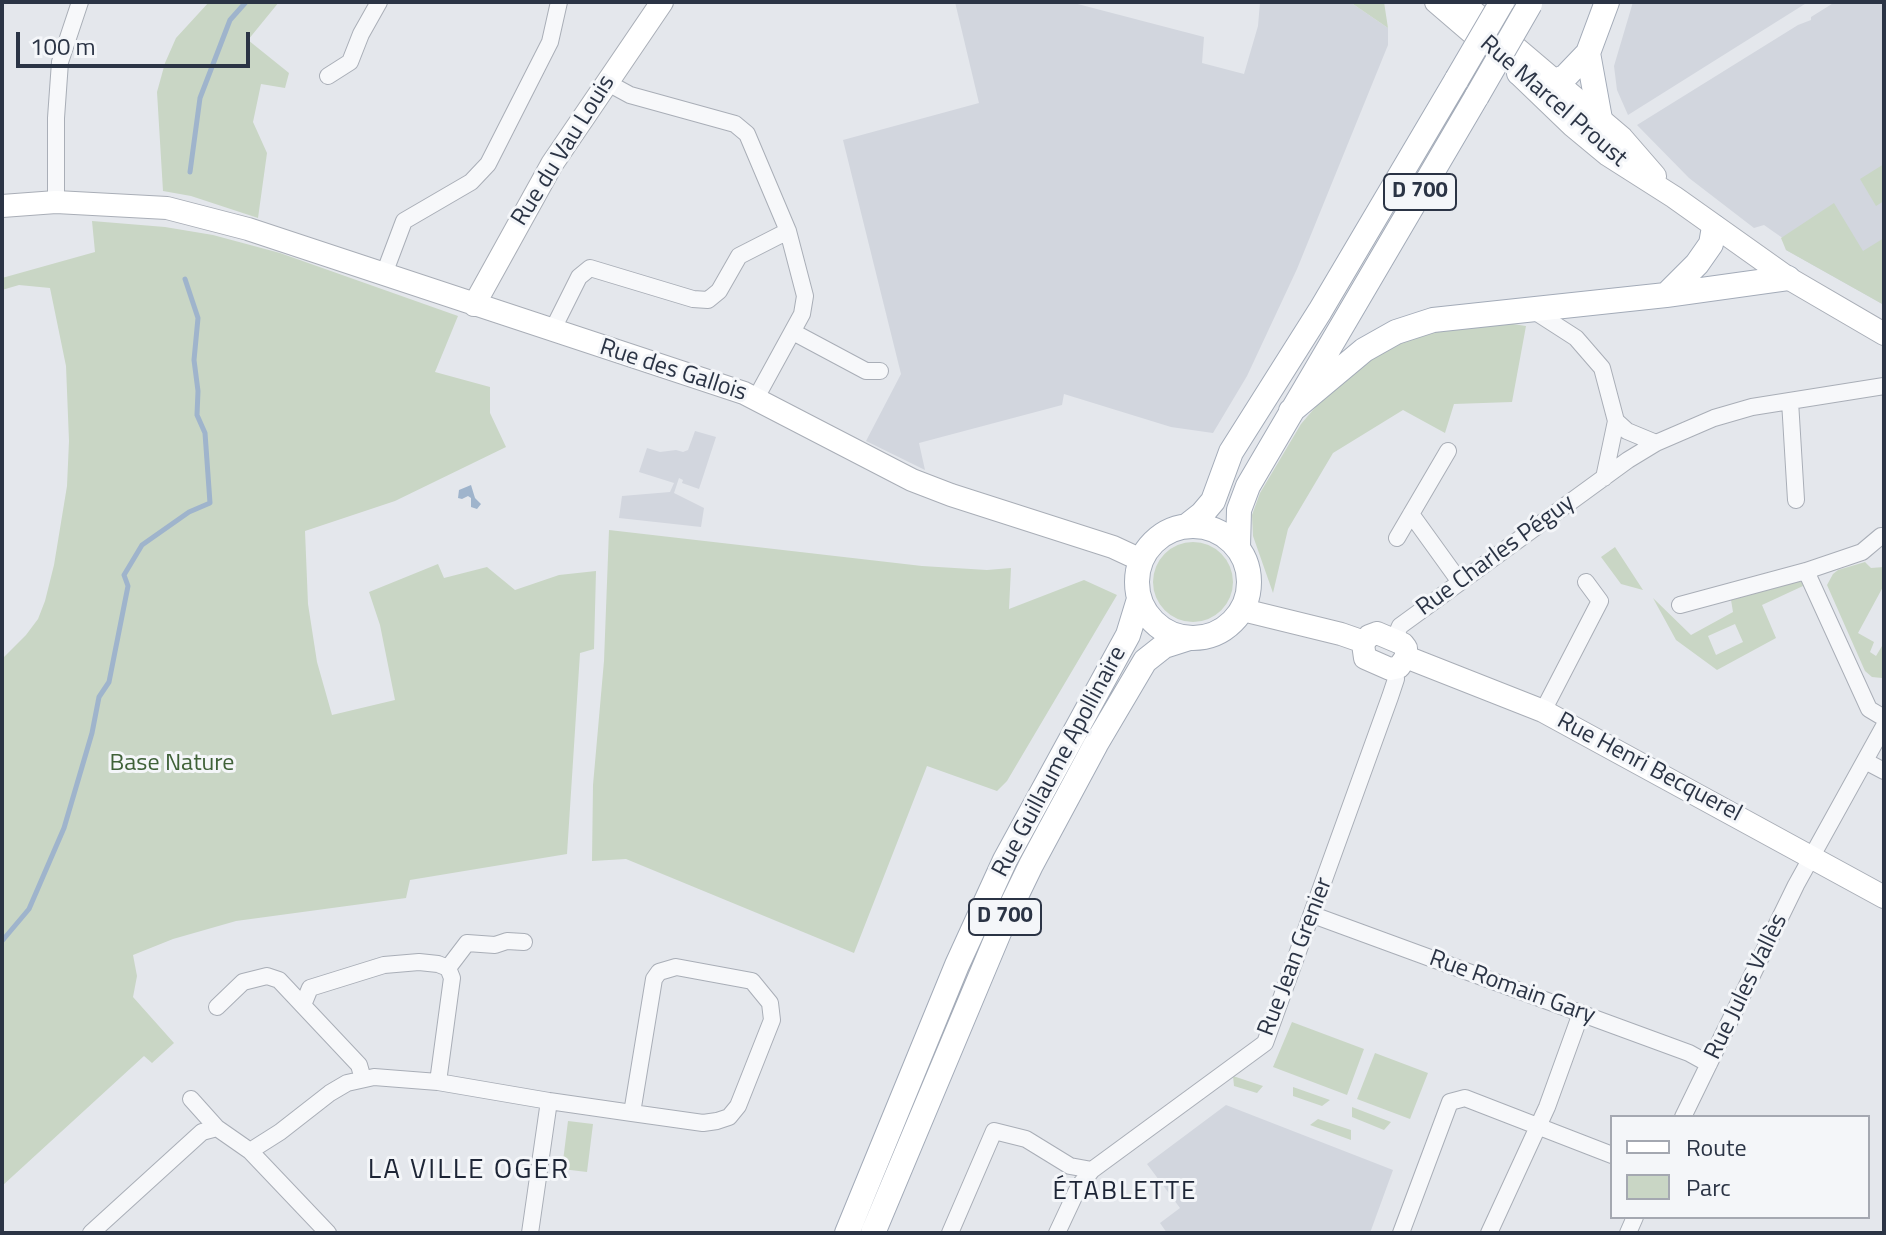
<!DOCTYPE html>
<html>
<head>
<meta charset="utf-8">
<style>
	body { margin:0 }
	#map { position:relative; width:1886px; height:1235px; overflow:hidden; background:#e4e7ec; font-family:"Titillium Web",sans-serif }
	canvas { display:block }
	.frame { position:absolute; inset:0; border:4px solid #2b3445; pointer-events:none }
	.legend { position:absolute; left:1610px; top:1115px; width:260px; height:104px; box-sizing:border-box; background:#f4f6f9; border:2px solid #a4a8b1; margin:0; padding:10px 14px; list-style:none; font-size:24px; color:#2b3445 }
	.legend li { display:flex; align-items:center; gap:16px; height:40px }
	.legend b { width:40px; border:2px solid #a4a8b1 }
	.scale { position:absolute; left:16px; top:32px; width:234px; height:36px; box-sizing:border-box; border:4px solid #2b3445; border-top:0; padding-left:10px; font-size:24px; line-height:28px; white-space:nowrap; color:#2b3445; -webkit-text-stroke:6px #f4f6f9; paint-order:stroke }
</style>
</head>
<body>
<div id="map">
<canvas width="1886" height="1235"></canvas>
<div class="frame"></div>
<ul class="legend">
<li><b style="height:10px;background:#fff"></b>Route</li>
<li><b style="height:22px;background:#c9d6c5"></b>Parc</li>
</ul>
<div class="scale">100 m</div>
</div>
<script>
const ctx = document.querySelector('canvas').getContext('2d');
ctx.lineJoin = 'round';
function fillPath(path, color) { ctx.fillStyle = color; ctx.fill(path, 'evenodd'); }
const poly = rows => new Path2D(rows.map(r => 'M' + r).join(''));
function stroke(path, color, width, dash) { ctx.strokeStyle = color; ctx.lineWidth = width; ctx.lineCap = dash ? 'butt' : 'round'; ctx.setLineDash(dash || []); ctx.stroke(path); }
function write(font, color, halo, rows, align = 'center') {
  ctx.font = font + ' "Titillium Web",sans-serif'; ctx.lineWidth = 6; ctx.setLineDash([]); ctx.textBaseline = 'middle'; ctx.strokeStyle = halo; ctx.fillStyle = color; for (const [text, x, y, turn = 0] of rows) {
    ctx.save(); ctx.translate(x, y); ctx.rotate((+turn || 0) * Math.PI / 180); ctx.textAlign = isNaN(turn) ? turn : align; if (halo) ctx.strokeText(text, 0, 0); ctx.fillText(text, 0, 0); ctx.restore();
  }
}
const built = poly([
	[955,2,1070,2,1204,37,1202,63,1244,74,1258,26,1260,2,1350,2,1388,28,1388,45,1297,269,1247,376,1213,433,1171,427,1064,394,1062,405,919,443,925,470,866,441,901,374,843,140,979,103],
	[1633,2,1808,2,1628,115,1617,90,1614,66],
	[1835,2,1884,2,1884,305,1786,250,1784,239,1764,225,1754,228,1689,178,1637,125,1798,25,1811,20,1811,17],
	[695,431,716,437,699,489,682,483,683,480,679,478,674,493,704,508,701,527,619,518,622,496,670,492,674,483,639,472,647,448,660,452,676,450,683,452,688,450],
	[1226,1105,1393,1170,1370,1233,1167,1233,1160,1223,1180,1208,1147,1164]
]);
const green = poly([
	[209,2,279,2,248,40,289,73,285,88,261,84,253,122,267,153,258,218,191,196,163,191,157,92,165,63,176,38],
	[1350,2,1384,2,1388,28],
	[1884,164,1884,201,1876,206,1860,179],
	[1834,203,1863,251,1884,238,1884,305,1786,250,1781,238],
	[92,221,165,227,213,235,280,253,458,316,435,372,490,387,490,413,506,447,395,501,305,531,308,604,317,662,332,715,395,700,380,625,369,592,438,564,444,578,487,567,515,590,559,575,596,571,594,649,580,653,567,854,410,880,406,898,236,921,173,939,133,955,137,976,133,997,174,1043,152,1063,144,1056,2,1186,2,659,26,635,38,619,45,601,54,565,67,486,69,441,66,366,50,288,19,285,2,290,2,278,95,252],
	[1493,321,1526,326,1512,402,1454,404,1445,433,1403,410,1333,453,1288,529,1273,593,1253,536,1252,515,1260,493,1301,424,1347,370,1413,331],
	[609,530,922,566,987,570,1011,568,1009,609,1084,580,1117,595,1007,781,997,791,927,766,854,953,626,859,592,861,593,785,604,661],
	'1153 582a40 40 0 1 1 80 0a40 40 0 1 1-80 0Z',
	[1615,547,1643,590,1621,584,1601,557],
	[1865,562,1871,568,1884,567,1884,585,1858,633,1874,642,1870,652,1876,656,1882,646,1884,647,1884,677,1882,678,1872,677,1865,671,1827,585,1833,574,1838,570],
	[1797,582,1802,582,1803,586,1762,605,1776,638,1717,670,1676,640,1653,598,1691,635,1733,612,1731,600],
	[1735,624,1743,642,1716,655,1708,636],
	[1292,1022,1364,1049,1347,1095,1273,1067],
	[1375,1053,1428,1073,1410,1119,1357,1099],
	[1233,1076,1263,1086,1257,1093,1234,1086],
	[1293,1087,1330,1100,1322,1106,1293,1096],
	[1352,1107,1391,1122,1384,1130,1352,1117],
	[1318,1119,1351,1130,1351,1140,1310,1125],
	[568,1121,593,1124,587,1172,562,1169]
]);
const water = poly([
	[471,485,475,498,481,504,477,509,471,507,471,498,468,496,462,499,458,498,459,490]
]);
const stream = poly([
	[190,172,200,98,230,20,246,2],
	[2,941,29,909,64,828,92,733,99,697,109,682,128,586,124,575,142,545,189,512,210,503,205,433,197,415,198,391,194,360,198,318,185,279]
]);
const street = poly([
	[328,76,350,62,361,34,379,2],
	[606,82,630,95,735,124,747,134,788,231,805,296,802,314,756,398],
	[56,202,56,118,60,62,80,2],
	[384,274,404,221,471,182,488,164,550,42,559,2],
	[1531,309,1576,338,1602,368,1616,421,1627,431,1656,443],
	[552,331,579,277,590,268,693,299,708,300,719,291,739,256,788,231],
	[793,332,866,371,880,371],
	[1790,401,1796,500],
	[1604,478,1616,421],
	[1411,514,1460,582],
	[1397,538,1448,451],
	[1806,571,1869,709,1884,718],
	[1680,605,1806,571,1862,552,1881,536],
	[1394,640,1400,626,1628,460,1656,443,1714,418,1752,407,1884,386],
	[1543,711,1600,601,1586,582],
	[1865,761,1884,771],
	[1313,915,1689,1053,1709,1064],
	[448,968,467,943,495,945,507,941,524,942],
	[303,1005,310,988,384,965,419,962,438,964,448,968,452,978,438,1082],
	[217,1007,243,982,267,976,279,980,359,1065,363,1079],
	[191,1099,217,1128,250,1151,328,1233],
	[1683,1117,1796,885,1884,726],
	[250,1151,280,1132,330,1093,347,1083,374,1077,438,1082,549,1101,632,1113,703,1123,717,1121,729,1117,738,1106,772,1020,770,1003,752,981,676,967,659,972,654,979,632,1113],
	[91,1233,202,1132,217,1128],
	[530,1233,549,1101],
	[950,1233,994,1131,1026,1139,1070,1166,1092,1170],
	[1057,1233,1079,1186,1092,1170,1265,1043,1390,697,1396,679,1395,669],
	[1401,1233,1450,1102,1465,1098,1612,1155],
	[1489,1233,1547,1107,1581,1013],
	[1628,1233,1635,1217]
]);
const secondary = poly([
	[1436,2,1493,51],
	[1462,2,1622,138,1655,176],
	[1521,76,1573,126,1608,155,1674,197,1788,278,1884,334],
	[2,206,56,202,167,208,248,229,744,393,912,480,951,495,1113,547,1141,560],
	[474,305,552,164,662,2],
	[1243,610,1341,634,1364,642],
	[1377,633,1403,644,1406,648,1406,657,1399,667,1390,669,1365,658,1363,644,1369,636,1377,633],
	[1406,657,1543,711,1884,897]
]);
const primary = poly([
	[1588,53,1600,119],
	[1519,73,1545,85,1565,77,1588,53,1607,2],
	[1666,295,1697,264,1711,244,1714,227],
	[1291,411,1364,350,1396,332,1433,320,1666,295,1788,278],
	[1188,525,1202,514,1213,501,1231,452,1320,311,1457,79],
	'1137 582a56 56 0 1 1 112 0a56 56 0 1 1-112 0Z',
	[1238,547,1239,510,1248,486,1477,96],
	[847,1233,957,965,1005,860,1128,635,1139,599],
	[873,1233,1003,923,1031,865,1096,744,1145,661,1164,646,1189,638]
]);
const primaryBridge = poly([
	[1457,79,1502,2],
	[1477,96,1530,4]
]);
const shields = [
	[1420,192,72],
	[1005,917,72]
];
const shieldNames = [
	["D 700",1420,192],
	["D 700",1005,917]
];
const streetNames = [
	["Rue Marcel Proust",1553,102,41],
	["Rue du Vau Louis",564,151,-58],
	["Rue des Gallois",673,371,18],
	["Rue Charles Péguy",1496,556,-36],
	["Rue Guillaume Apollinaire",1060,762,-62],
	["Rue Henri Becquerel",1649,768,28],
	["Rue Jean Grenier",1296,957,-69],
	["Rue Jules Vallès",1747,987,-64],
	["Rue Romain Gary",1512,988,20]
];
const parkNames = [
	["Base Nature",172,764]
];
const neighbourhoodNames = [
	["ÉTABLETTE",1125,1193]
];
const quarterNames = [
	["LA VILLE OGER",469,1171]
];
fillPath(built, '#d2d6de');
fillPath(green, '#c9d6c5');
fillPath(water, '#9fb4cc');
stroke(stream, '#9fb4cc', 5);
stroke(street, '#a9aeb7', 18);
stroke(secondary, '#a9aeb7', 24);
stroke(primary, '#a3abb8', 26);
stroke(street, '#f7f8fa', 16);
stroke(secondary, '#fff', 22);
stroke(primary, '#fff', 24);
stroke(primaryBridge, '#a3abb8', 26, []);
stroke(primaryBridge, '#fff', 24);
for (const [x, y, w] of shields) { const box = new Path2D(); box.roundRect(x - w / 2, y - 18, w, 36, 6); ctx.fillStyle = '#f4f6f9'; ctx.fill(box); stroke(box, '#2b3445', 2); }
write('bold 22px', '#2b3445', null, shieldNames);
write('24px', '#2b3445', '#f4f6f9', streetNames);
write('24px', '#3f6138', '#f4f6f9', parkNames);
ctx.letterSpacing = '2px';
write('26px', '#1d2536', '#f4f6f9', neighbourhoodNames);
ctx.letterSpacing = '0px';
ctx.letterSpacing = '2px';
write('28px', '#1d2536', '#f4f6f9', quarterNames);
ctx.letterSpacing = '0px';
</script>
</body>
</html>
